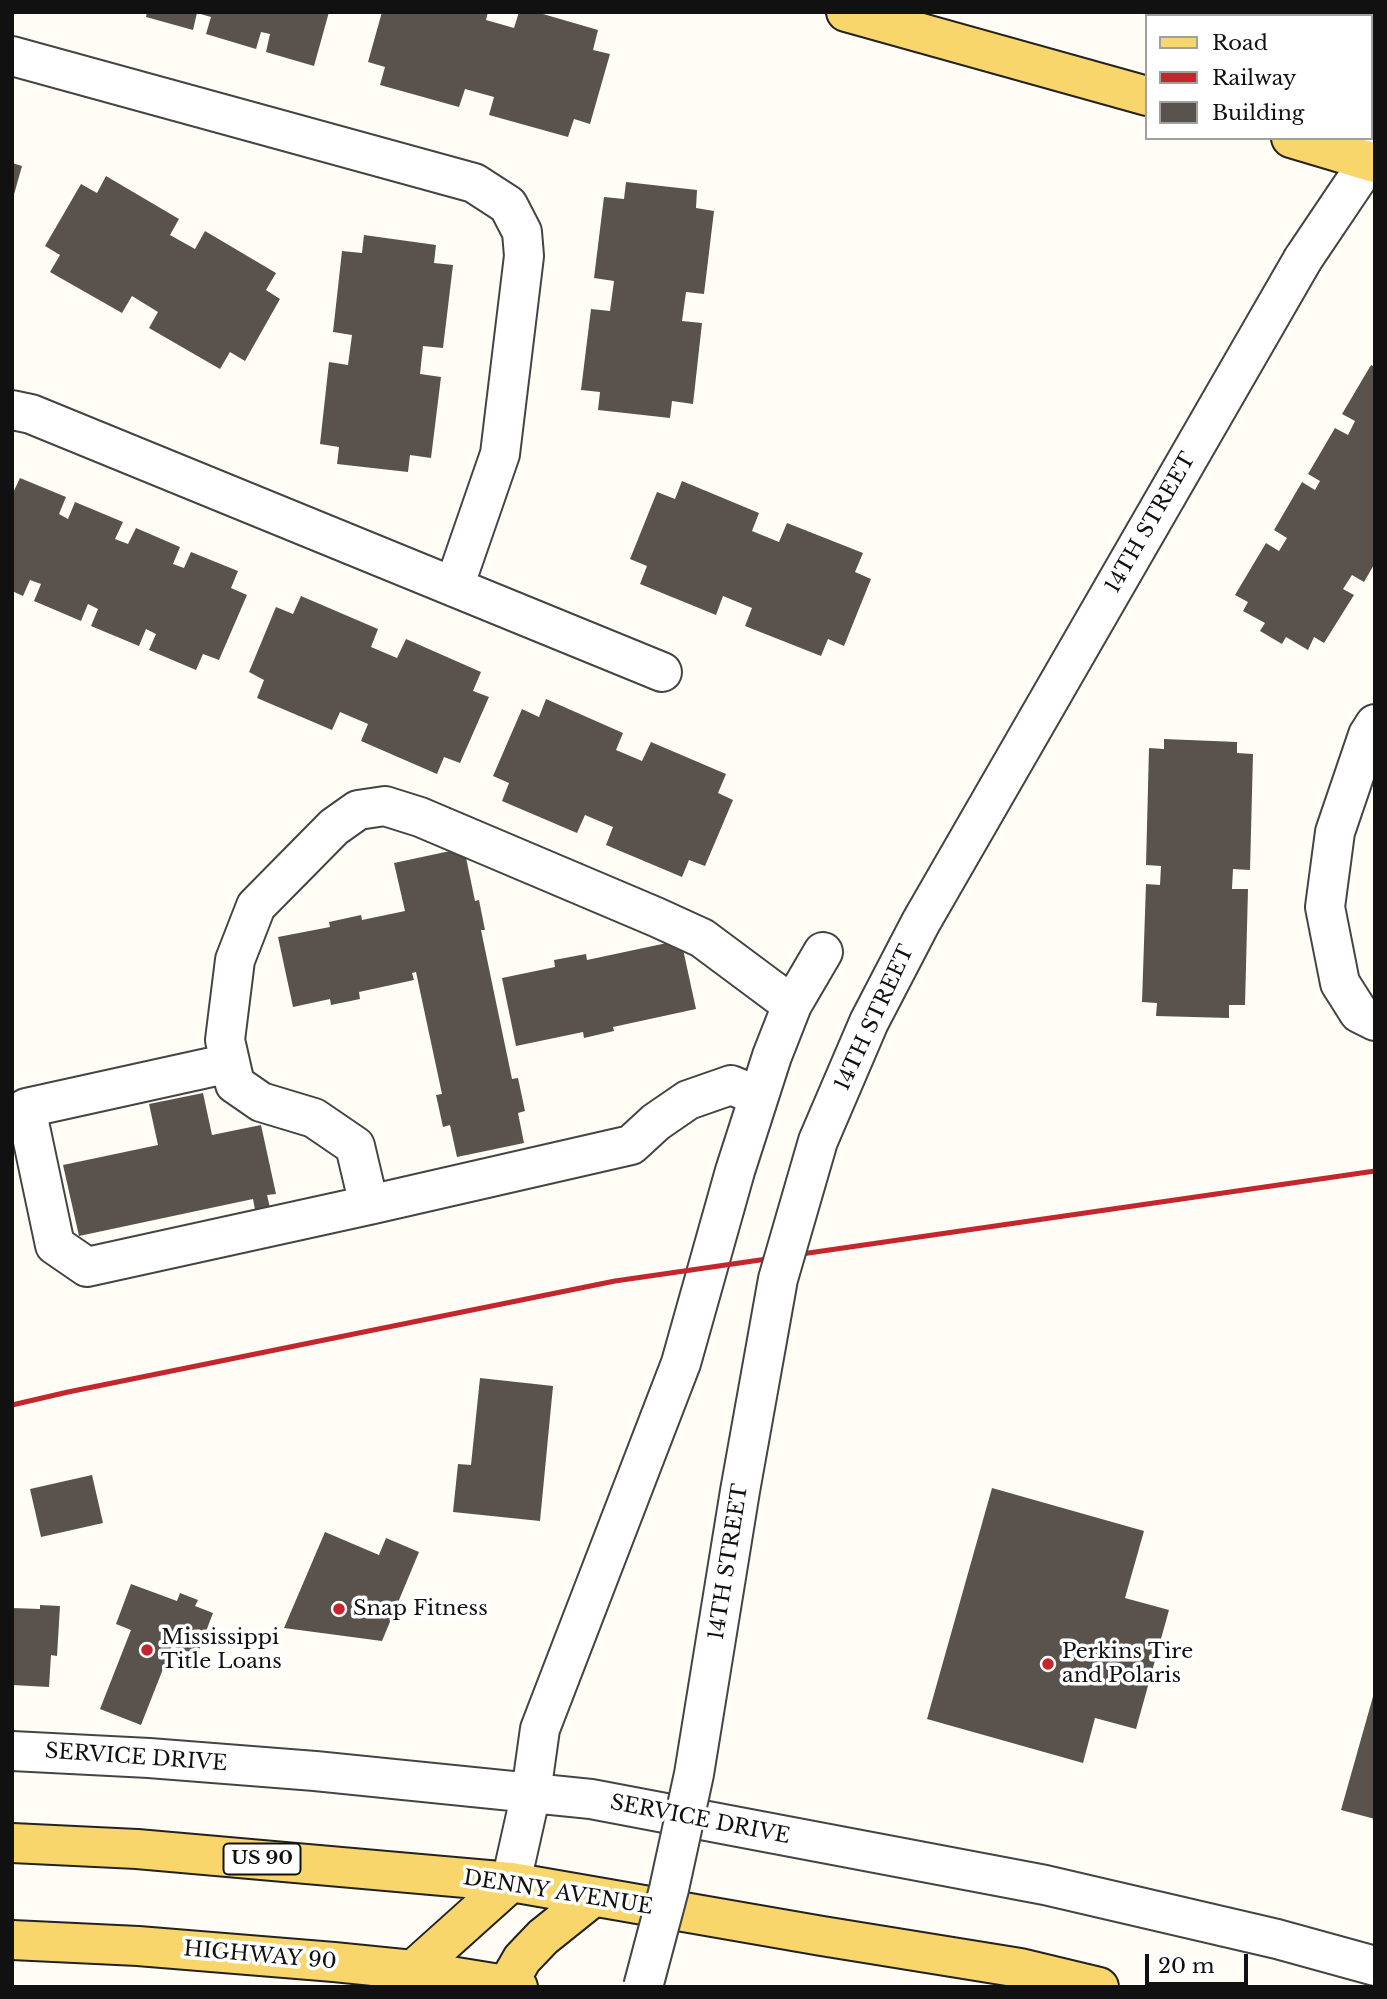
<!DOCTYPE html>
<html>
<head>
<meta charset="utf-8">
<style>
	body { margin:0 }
	#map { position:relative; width:1387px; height:1999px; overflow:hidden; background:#fffdf5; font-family:"Libre Baskerville",serif }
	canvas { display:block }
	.frame { position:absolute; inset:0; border:14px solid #111; pointer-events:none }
	.legend { position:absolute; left:1145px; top:14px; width:228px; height:126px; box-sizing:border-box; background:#fff; border:2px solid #a0a0a0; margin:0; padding:9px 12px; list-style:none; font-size:21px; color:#111 }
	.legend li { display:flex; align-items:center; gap:14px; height:35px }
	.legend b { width:35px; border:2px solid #a0a0a0 }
	.scale { position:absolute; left:1145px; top:1954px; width:103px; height:32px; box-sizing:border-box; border:4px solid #111; border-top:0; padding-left:9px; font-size:21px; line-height:24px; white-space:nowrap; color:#111; -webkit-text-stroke:5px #fff; paint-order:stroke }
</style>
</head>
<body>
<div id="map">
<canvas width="1387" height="1999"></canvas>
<div class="frame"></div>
<ul class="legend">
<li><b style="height:9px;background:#f9d66b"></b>Road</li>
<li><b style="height:9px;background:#c4262e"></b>Railway</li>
<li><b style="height:19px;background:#5a524d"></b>Building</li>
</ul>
<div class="scale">20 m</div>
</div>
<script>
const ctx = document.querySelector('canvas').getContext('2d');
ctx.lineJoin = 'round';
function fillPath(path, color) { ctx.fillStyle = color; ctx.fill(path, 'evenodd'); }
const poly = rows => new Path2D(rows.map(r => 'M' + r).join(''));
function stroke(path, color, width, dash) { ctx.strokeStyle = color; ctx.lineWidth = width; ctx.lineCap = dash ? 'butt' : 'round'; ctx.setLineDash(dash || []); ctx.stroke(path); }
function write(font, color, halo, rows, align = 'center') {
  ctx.font = font + ' "Libre Baskerville",serif'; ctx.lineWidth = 7; ctx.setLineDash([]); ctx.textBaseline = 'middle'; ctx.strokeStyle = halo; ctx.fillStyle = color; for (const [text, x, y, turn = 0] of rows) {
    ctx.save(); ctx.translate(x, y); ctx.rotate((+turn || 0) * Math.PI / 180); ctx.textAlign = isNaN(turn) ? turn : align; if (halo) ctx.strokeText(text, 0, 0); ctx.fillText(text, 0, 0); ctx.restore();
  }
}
const building = poly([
	[147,12,329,12,314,66,266,52,270,34,261,32,256,49,206,34,211,17,197,13,193,30,146,17],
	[382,12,488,12,486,20,514,28,519,12,536,12,598,30,593,50,610,54,590,124,574,119,568,137,489,115,494,97,465,89,459,107,380,85,385,67,368,62],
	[1274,12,1337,12,1338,16,1276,16],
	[12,163,22,166,13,198,12,198],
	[106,176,179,219,170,235,195,249,205,231,276,273,266,290,280,299,245,361,230,352,220,369,149,328,158,312,132,296,122,313,50,272,60,255,45,246,81,184,97,193],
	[626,182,697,190,696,208,714,211,704,294,686,292,682,321,702,323,693,404,672,401,670,418,598,410,600,392,581,390,591,309,610,311,614,281,594,278,604,197,624,199],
	[364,235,436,245,434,263,453,265,443,348,423,346,420,374,441,377,431,458,410,455,408,472,337,464,339,447,320,444,329,362,348,365,352,335,333,332,342,251,362,253],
	[1371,365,1375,367,1375,563,1364,582,1352,575,1343,589,1354,595,1324,643,1314,637,1308,650,1286,637,1282,644,1260,631,1265,623,1243,611,1248,602,1235,595,1266,543,1279,551,1287,538,1274,530,1302,482,1315,490,1320,481,1308,474,1335,428,1348,435,1355,421,1342,414],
	[20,478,66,497,59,514,68,519,75,502,123,522,115,539,128,544,136,528,180,547,173,564,184,568,191,552,238,571,231,588,247,595,219,660,203,654,196,670,149,650,156,634,146,629,139,646,91,626,98,609,88,604,81,621,34,601,41,584,30,580,23,596,12,591,12,495],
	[682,481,759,513,752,531,779,542,787,523,863,553,855,572,871,579,844,646,828,639,821,656,745,626,752,608,723,596,716,615,640,584,647,566,630,559,657,492,675,499],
	[301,596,378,629,371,647,397,658,406,639,481,672,473,691,489,697,460,763,444,757,437,774,361,741,368,724,340,712,332,730,257,698,264,680,249,672,276,607,293,614],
	[546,699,623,733,616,750,642,761,651,742,726,774,718,793,733,800,705,866,689,860,682,877,606,845,613,827,585,815,577,833,502,801,509,783,493,776,522,709,539,717],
	[1164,739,1237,742,1237,753,1253,754,1250,870,1233,869,1232,889,1248,889,1245,1005,1229,1005,1229,1018,1156,1016,1157,1003,1142,1002,1146,884,1160,885,1161,866,1146,865,1149,748,1164,749],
	[464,848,475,901,479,900,485,930,481,930,512,1079,518,1078,525,1111,518,1113,524,1143,457,1157,450,1125,443,1127,436,1095,442,1094,416,972,412,973,414,980,359,992,360,999,331,1005,330,999,293,1007,278,937,330,927,329,922,361,915,362,920,405,911,394,863],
	[681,940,696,1009,613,1027,614,1031,584,1038,583,1032,516,1046,502,978,555,967,554,960,586,954,587,960],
	[203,1093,212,1135,261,1125,276,1194,267,1195,271,1212,256,1215,253,1199,79,1236,63,1165,158,1145,149,1104],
	[480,1378,553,1386,540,1521,453,1512,458,1464,471,1465],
	[92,1475,103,1523,41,1537,30,1489],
	[992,1488,1144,1531,1125,1598,1169,1610,1136,1729,1095,1718,1083,1763,927,1719],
	[325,1532,379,1555,386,1538,419,1552,382,1641,284,1628],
	[131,1584,177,1601,180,1593,198,1600,195,1606,213,1613,197,1655,172,1646,141,1725,100,1709,131,1630,116,1624],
	[40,1605,60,1606,57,1656,51,1655,49,1687,12,1685,12,1608,40,1609],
	[1374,1693,1375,1693,1375,1819,1341,1810]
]);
const minor = poly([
	[1171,16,1172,12],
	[12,56,474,183,508,205,522,232,524,256,500,454,454,587],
	[1303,259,1375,152],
	[12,410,31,414,662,672],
	[1375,724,1368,735,1335,832,1325,907,1340,983,1359,1013,1375,1021],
	[230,1063,26,1108,55,1245,87,1267,369,1205],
	[758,1096,731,1085,688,1100,656,1122,631,1145,369,1205,355,1146,314,1118,261,1102,235,1084,225,1040,235,960,256,906,334,827,358,810,385,806,420,817,656,917,702,938,792,1005],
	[12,1751,149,1758,315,1771,591,1799,1045,1885,1277,1939,1375,1966],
	[511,1882,531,1793,540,1729,681,1363,735,1171,772,1056,792,1005,823,952]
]);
const major = poly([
	[846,12,1147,96],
	[1291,138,1375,163],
	[12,1843,137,1849,511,1882,822,1936,1020,1968,1099,1987],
	[12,1940,138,1946,334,1962,413,1970,518,1987],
	[413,1970,511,1882],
	[507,1985,522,1959,543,1937,593,1897]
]);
const rail = poly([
	[12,1405,68,1392,615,1281,1375,1171]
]);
const minorBridge = poly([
	[643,1987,669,1889,694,1774,740,1491,778,1279,818,1141,869,1022,921,922,1303,259]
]);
const markers = [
	[339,1609,7,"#c4262e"],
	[147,1650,7,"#c4262e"],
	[1048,1664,7,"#c4262e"]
];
const shields = [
	[262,1859,77]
];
const shieldNames = [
	["US 90",262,1859]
];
const streetNames = [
	["14TH STREET",1151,523,-60],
	["14TH STREET",875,1018,-65],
	["14TH STREET",729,1562,-81],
	["SERVICE DRIVE",136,1758,4],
	["SERVICE DRIVE",700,1820,11],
	["DENNY AVENUE",558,1893,9],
	["HIGHWAY 90",260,1956,5]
];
const poiNames = [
	["Snap Fitness",353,1609],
	["Mississippi",161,1638],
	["Title Loans",161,1662],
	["Perkins Tire",1062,1652],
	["and Polaris",1062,1676]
];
fillPath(building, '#5a524d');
stroke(minor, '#444', 42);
stroke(major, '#222', 42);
stroke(minor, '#fff', 38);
stroke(major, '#f9d66b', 38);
stroke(rail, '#c4262e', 5);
stroke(minorBridge, '#444', 42, []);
stroke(minorBridge, '#fff', 38);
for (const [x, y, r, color] of markers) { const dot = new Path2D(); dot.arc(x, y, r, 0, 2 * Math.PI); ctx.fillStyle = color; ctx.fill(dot); stroke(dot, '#fff', 2.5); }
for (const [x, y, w] of shields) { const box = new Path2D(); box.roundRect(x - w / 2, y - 15.5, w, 31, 5); ctx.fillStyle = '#fff'; ctx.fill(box); stroke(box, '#111', 2); }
write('bold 19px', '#111', null, shieldNames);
write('21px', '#111', '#fff', streetNames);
write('21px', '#111', '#fff', poiNames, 'left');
</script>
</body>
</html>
